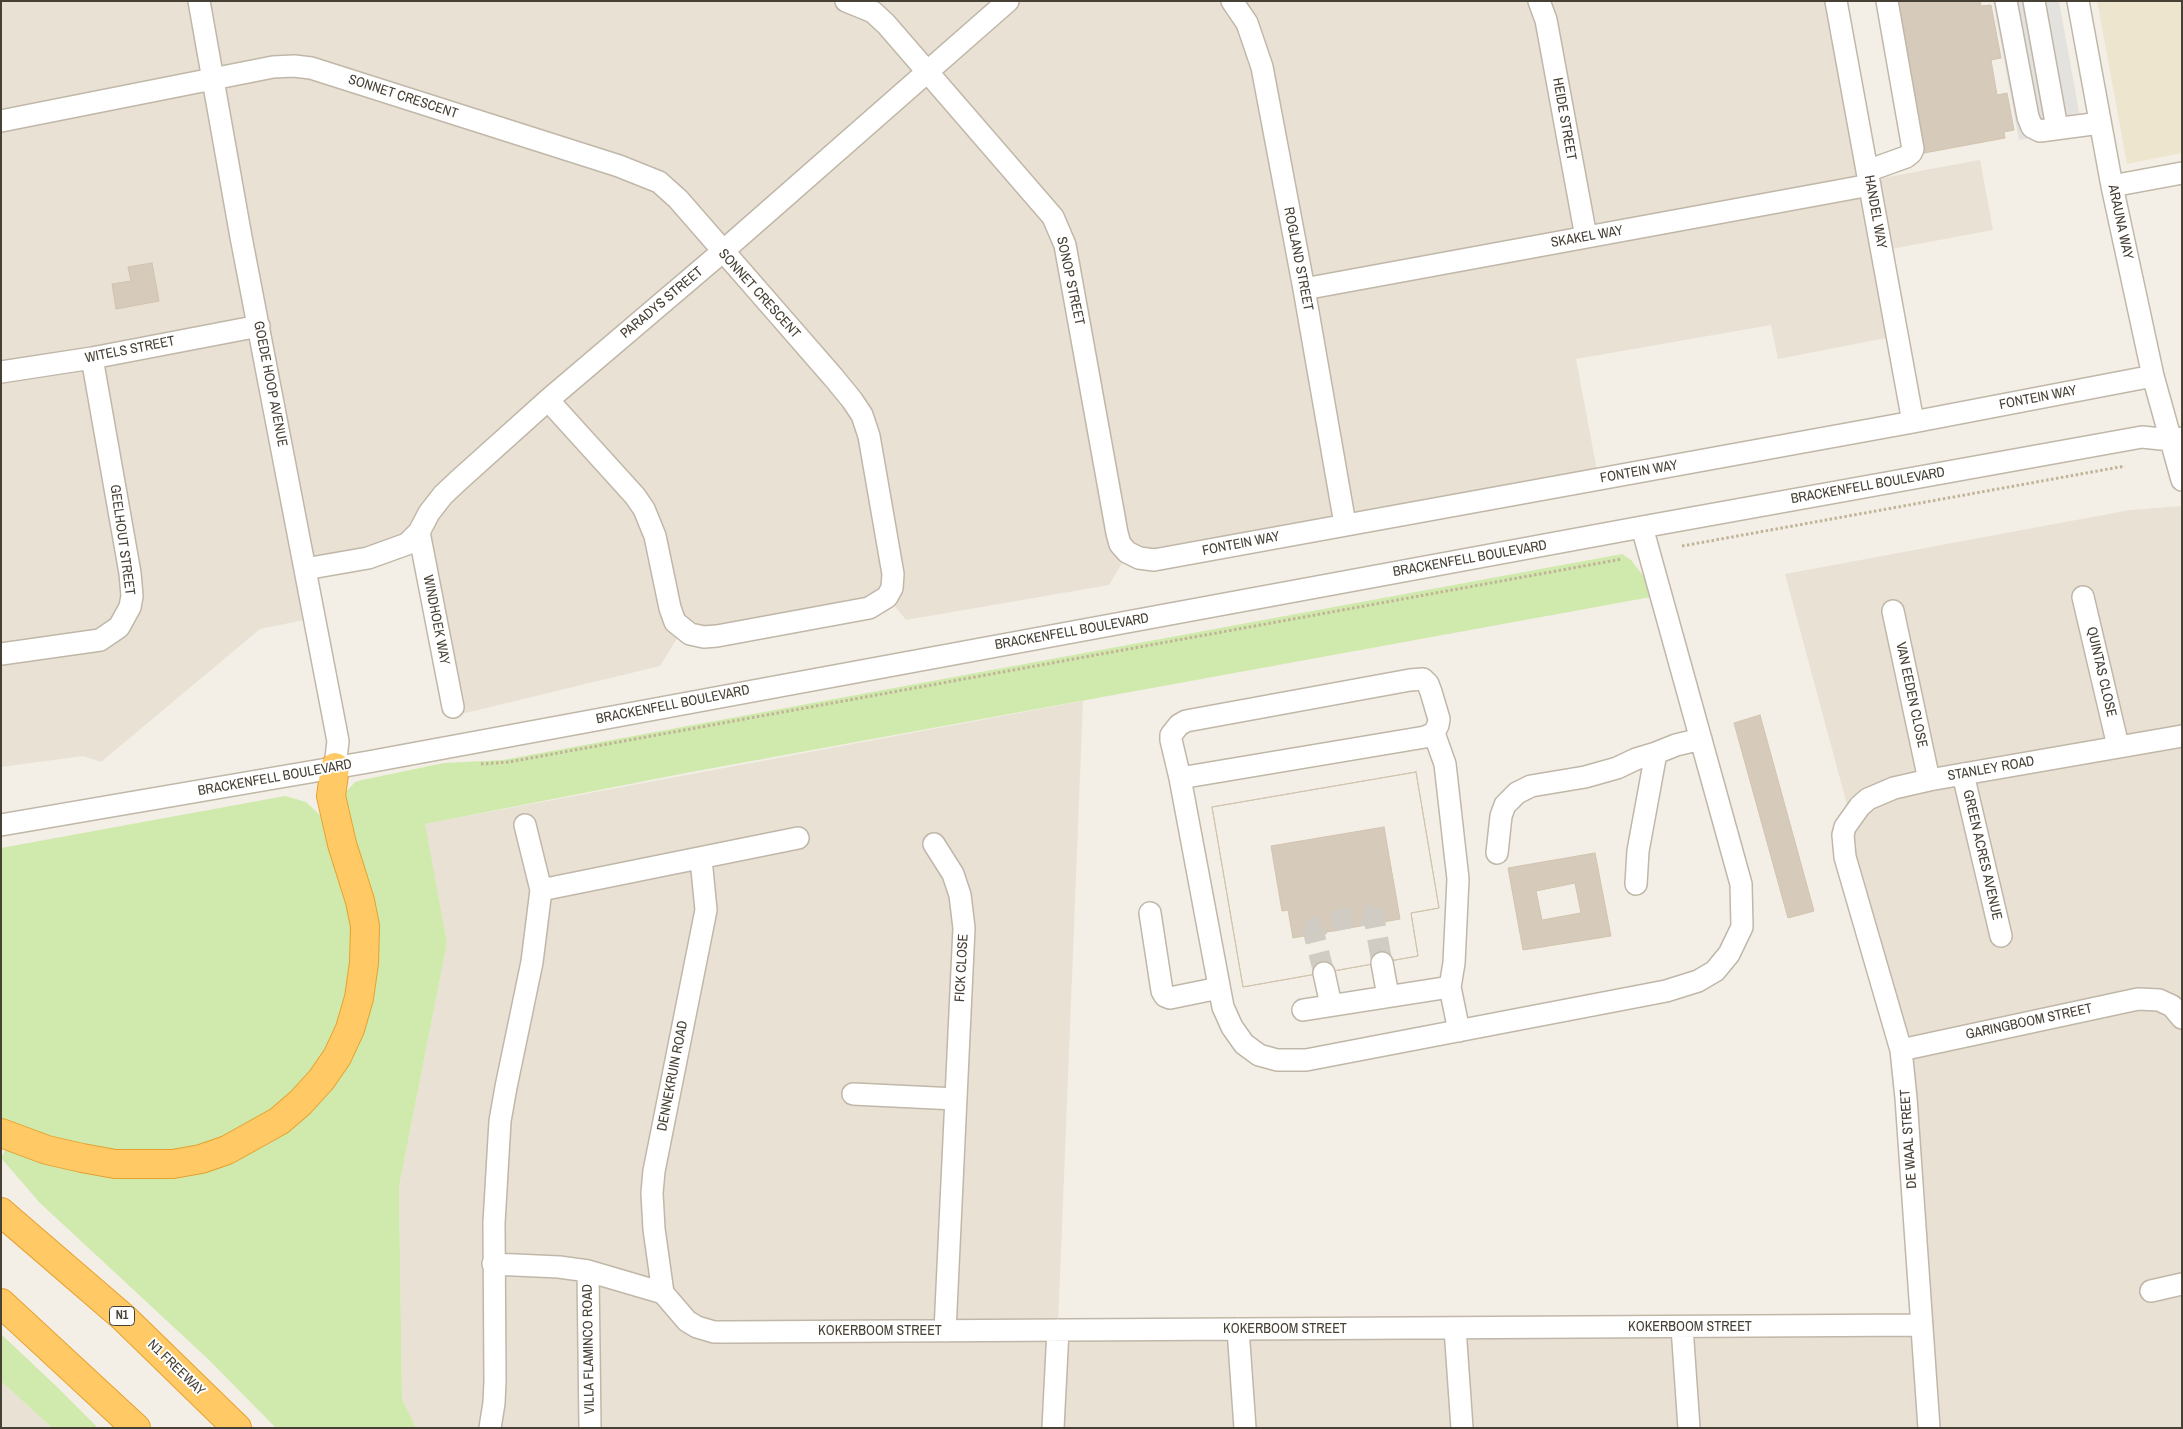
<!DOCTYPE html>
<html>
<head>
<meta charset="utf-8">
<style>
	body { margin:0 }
	#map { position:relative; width:2183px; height:1429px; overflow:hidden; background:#f4efe6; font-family:"Archivo Narrow",sans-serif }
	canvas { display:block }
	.frame { position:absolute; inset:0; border:2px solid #474035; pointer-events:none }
</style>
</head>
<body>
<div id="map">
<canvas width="2183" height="1429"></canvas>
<div class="frame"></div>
</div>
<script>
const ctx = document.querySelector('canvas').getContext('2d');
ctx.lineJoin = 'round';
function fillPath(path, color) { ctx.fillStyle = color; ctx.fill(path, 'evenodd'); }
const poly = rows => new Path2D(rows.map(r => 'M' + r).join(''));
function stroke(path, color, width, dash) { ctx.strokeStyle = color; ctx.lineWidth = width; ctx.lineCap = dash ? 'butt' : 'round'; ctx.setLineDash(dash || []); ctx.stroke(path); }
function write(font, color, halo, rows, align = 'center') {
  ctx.font = font + ' "Archivo Narrow",sans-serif'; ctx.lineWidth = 4; ctx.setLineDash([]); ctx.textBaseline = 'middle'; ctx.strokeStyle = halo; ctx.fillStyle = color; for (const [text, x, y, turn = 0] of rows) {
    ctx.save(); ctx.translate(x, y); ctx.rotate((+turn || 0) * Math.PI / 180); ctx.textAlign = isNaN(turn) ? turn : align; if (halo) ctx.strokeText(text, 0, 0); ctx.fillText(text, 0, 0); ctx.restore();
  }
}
const residential = poly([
	[1,1,1837,1,1871,180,1980,160,1993,230,1881,251,1896,336,1778,359,1771,325,1576,359,1599,481,1127,555,1109,585,906,620,888,598,681,632,660,666,453,716,422,550,305,570,314,618,260,629,101,762,83,756,1,767],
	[2182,506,2182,1428,416,1428,402,1399,399,1187,447,943,424,824,1083,701,1058,1327,1920,1323,1905,1098,1844,857,1850,816,1785,574,2130,510],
	[1,1381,52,1428,1,1428]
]);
const education = poly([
	[2097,1,2182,1,2182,153,2127,164]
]);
const green = poly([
	[1622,554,1631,560,1644,577,1651,597,686,773,425,824,447,943,399,1187,402,1399,416,1428,276,1428,208,1359,40,1203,1,1158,8,1145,208,1165,355,1039,355,849,344,794,355,782,362,780,444,763,503,760],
	[285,796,306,802,320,815,347,887,352,911,353,960,344,1009,325,1054,297,1095,205,1149,109,1155,1,1125,1,848],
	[1,1334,54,1384,98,1428,52,1428,1,1381]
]);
const parking = poly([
	[1993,1,2059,1,2082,128,2019,140]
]);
const building = poly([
	[1896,1,1980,1,1981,6,1991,5,2001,58,1991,60,1997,95,2007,93,2014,130,2004,132,2005,138,1924,153,1896,1],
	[152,263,159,301,116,309,112,284,131,281,128,267,152,263],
	[1760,715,1814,911,1788,918,1734,723,1760,715],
	[1416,772,1439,908,1411,913,1418,956,1243,987,1212,807,1416,772],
	[1384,827,1400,919,1293,938,1288,910,1282,911,1271,846,1384,827],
	[1416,772,1439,908,1411,913,1418,956,1243,987,1212,807,1416,772],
	[1595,853,1611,936,1523,950,1508,868,1595,853],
	[1575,883,1581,913,1542,920,1536,891,1575,883]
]);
const minorTunnel = poly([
	[1324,973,1314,934,1315,929,1324,923,1363,915,1374,918,1382,963]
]);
const path = poly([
	[1682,546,2125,466],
	[481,764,509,762,1622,559]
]);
const minor = poly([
	[199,1,241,237,338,741,335,767],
	[846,1,873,12,886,24,1053,217,1065,245,1117,533,1120,544,1127,552,1139,558,1154,560,1913,422,2153,376],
	[1232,1,1247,23,1262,67,1304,289,1345,524],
	[1539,1,1546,20,1586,237],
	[1836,1,1913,422],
	[2006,1,2028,117,2032,127,2040,131,2100,123],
	[2034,1,2057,128],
	[2078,1,2112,186,2153,376,2182,480],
	[1,121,273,67,294,66,311,68,619,166,659,182,678,199,834,378,852,400,862,415,869,436,893,574,892,588,887,597,869,608,717,636,704,637,690,634,675,622,670,608,655,536,644,509,635,496,548,400],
	[1867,171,1906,157,1911,153,1913,149,1887,1],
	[2112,186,2182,173],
	[1304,289,1870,185],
	[1,372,92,358,259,326],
	[419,532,453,707],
	[305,569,368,558,407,544,419,532,429,513,443,495,459,480,548,400,722,252,1008,1],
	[2083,597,2118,746],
	[1893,611,1929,780],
	[1,654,100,640,119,627,130,607,132,596,130,573,92,358],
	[1434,733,1445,764,1458,879,1454,963,1450,987],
	[1963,774,2001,936],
	[1180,778,1425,737,1434,733,1438,725,1439,719,1431,692,1428,684,1423,679,1410,680,1186,721,1179,725,1171,735,1171,740,1180,778,1223,1007,1232,1027,1244,1044,1259,1055,1277,1060,1306,1060,1666,991,1698,981,1715,971,1729,954,1742,927,1741,884,1642,527],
	[1,825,368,762,1642,527,2142,437,2171,440,2182,438],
	[934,844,953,874,960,895,964,928,945,1331],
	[1497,853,1501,816,1505,805,1517,793,1531,786,1585,777,1617,768,1636,759,1656,753],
	[701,859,706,910,654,1171,652,1193,654,1229,663,1293,687,1321,697,1327,714,1332,729,1332,1922,1325],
	[1636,884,1638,851,1656,753,1676,745,1701,739],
	[541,890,798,838],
	[1150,913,1162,991,1165,996,1170,998,1219,988],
	[1382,963,1388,996],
	[1324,973,1331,1005],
	[1303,1010,1450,987,1459,1031],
	[1901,1050,2138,999,2159,1000,2172,1006,2182,1018],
	[853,1094,956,1099],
	[493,1264,559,1267,588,1271,663,1293],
	[588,1271,590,1428],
	[2151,1291,2182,1284],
	[1682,1327,1689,1428],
	[1455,1328,1462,1428],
	[1238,1329,1245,1428],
	[490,1428,494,1403,495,1381,494,1223,500,1121,506,1087,532,962,541,890,525,825],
	[1053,1428,1058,1330],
	[1929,1428,1906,1098,1901,1050,1845,857,1843,835,1845,827,1860,806,1868,799,1894,788,1929,780,2182,736]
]);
const highway = poly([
	[1,1133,47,1150,82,1158,115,1164,173,1164,201,1159,227,1150,279,1121,300,1103,321,1080,337,1057,350,1029,359,998,364,963,365,926,360,901,342,844,331,796,335,767],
	[1,1212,124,1318,237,1428],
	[1,1303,136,1428]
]);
const shields = [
	[122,1316,25]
];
const shieldNames = [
	["N1",122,1316]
];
const streetNames = [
	["SONNET CRESCENT",403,97,18],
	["HEIDE STREET",1564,119,80],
	["HANDEL WAY",1875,212,80],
	["ARAUNA WAY",2120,222,78],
	["SKAKEL WAY",1587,237,-10],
	["ROGLAND STREET",1298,259,79],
	["SONOP STREET",1070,281,78],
	["SONNET CRESCENT",759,294,48],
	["PARADYS STREET",662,303,-40],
	["WITELS STREET",130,350,-11],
	["GOEDE HOOP AVENUE",270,384,79],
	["FONTEIN WAY",2038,398,-11],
	["FONTEIN WAY",1639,472,-10],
	["BRACKENFELL BOULEVARD",1868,486,-10],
	["GEELHOUT STREET",122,540,82],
	["FONTEIN WAY",1241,544,-11],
	["BRACKENFELL BOULEVARD",1470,559,-10],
	["WINDHOEK WAY",436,620,79],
	["BRACKENFELL BOULEVARD",1072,632,-10],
	["QUINTAS CLOSE",2101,672,77],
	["VAN EEDEN CLOSE",1911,695,78],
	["BRACKENFELL BOULEVARD",673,705,-11],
	["STANLEY ROAD",1991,769,-10],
	["BRACKENFELL BOULEVARD",275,778,-10],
	["GREEN ACRES AVENUE",1982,855,77],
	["FICK CLOSE",962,968,-87],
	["GARINGBOOM STREET",2029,1022,-12],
	["DENNEKRUIN ROAD",673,1076,-79],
	["DE WAAL STREET",1909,1139,-94],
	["KOKERBOOM STREET",1690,1327],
	["KOKERBOOM STREET",1285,1329],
	["KOKERBOOM STREET",880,1331],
	["VILLA FLAMINCO ROAD",589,1349,-91],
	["N1 FREEWAY",176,1368,44]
];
fillPath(residential, '#e8e1d4');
fillPath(education, '#eee5cf');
fillPath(green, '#cfeaac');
fillPath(parking, '#e4e2de');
fillPath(building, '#d6cbbb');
stroke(building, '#d1c3ad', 1);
stroke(minorTunnel, '#d1ccc3', 21, [21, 11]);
stroke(minor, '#c0b7a8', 24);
stroke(highway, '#e6a02e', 30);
stroke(path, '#c2b398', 3, [2.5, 2.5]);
stroke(minor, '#fff', 21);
stroke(highway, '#ffca66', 28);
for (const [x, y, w] of shields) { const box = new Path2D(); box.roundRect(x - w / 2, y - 9.5, w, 19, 4); ctx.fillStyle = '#fff'; ctx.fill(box); stroke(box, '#474035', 1); }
write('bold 12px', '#474035', null, shieldNames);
write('14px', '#474035', '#fff', streetNames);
</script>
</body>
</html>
